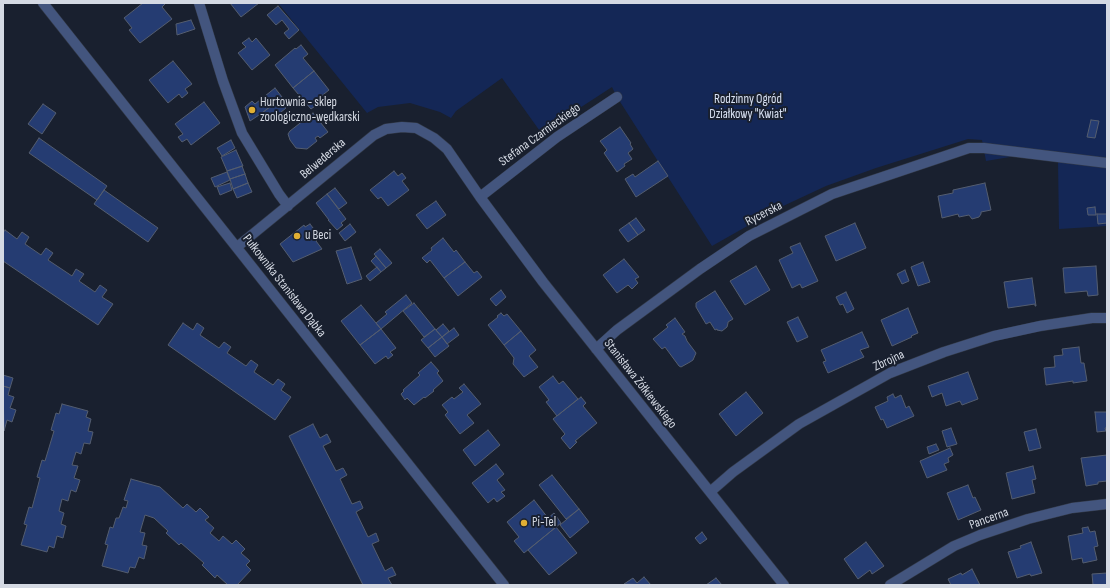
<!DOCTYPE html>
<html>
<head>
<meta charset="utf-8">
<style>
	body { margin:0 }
	#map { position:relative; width:1110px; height:588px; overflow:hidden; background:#19202f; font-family:"Sofia Sans Condensed",sans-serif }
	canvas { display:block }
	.frame { position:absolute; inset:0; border:4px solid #d4d9e3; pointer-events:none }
</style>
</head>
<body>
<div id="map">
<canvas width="1110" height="588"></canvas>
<div class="frame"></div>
</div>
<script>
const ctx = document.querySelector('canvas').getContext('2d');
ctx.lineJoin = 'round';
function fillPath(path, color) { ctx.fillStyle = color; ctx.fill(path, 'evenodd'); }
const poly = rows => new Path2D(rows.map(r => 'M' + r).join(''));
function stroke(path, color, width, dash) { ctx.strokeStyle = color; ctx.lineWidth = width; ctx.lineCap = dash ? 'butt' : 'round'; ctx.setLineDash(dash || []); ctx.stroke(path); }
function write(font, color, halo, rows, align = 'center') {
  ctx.font = font + ' "Sofia Sans Condensed",sans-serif'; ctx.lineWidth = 4; ctx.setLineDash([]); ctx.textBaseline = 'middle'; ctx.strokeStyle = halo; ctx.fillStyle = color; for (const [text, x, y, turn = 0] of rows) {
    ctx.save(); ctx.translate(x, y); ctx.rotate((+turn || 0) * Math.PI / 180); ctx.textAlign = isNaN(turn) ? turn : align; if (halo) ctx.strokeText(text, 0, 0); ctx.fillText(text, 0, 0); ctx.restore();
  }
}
const green = poly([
	[278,3,1107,3,1107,226,1059,229,1058,161,1022,155,986,161,982,140,968,139,876,168,826,186,781,207,712,246,617,97,612,87,572,113,542,134,502,78,456,111,451,118,440,112,410,103,378,107,367,113]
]);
const building = poly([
	[143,3,166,3,162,7,172,19,140,43,129,30,132,28,124,18,143,3],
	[230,3,259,3,241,17,230,3],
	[278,6,299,30,289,39,284,33,289,29,282,20,276,25,267,15,278,6],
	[191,20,195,29,177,35,176,24,191,20],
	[249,38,252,42,256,38,270,55,252,70,238,53,246,47,242,43,249,38],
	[301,45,308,54,303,58,314,71,293,88,275,65,295,48,296,49,301,45],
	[173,61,192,84,185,89,188,93,182,98,179,94,168,103,149,80,173,61],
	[314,71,329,90,319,98,322,101,311,109,293,88,314,71],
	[275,88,282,97,262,113,250,121,245,107,252,101,255,104,275,88],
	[279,100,286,108,269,122,262,113,279,100],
	[204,102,220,123,191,145,187,139,182,142,178,137,183,134,175,124,204,102],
	[43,104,56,113,42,134,28,124,43,104],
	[313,113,328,132,320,138,318,136,315,138,317,141,307,149,296,148,290,140,288,134,290,131,313,113],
	[1091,120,1099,121,1095,138,1087,137,1091,120],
	[620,127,631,143,630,144,633,149,628,153,632,159,624,164,625,166,617,172,604,153,607,150,600,141,620,127],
	[39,138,107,186,97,200,29,153,39,138],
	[231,140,235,148,222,156,217,148,231,140],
	[236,150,243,166,227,171,221,157,236,150],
	[658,161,668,176,636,197,625,179,633,174,635,177,658,161],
	[242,166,245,174,230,179,227,171,242,166],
	[394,171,398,176,402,173,406,178,402,181,409,190,388,206,381,197,378,199,370,190,394,171],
	[227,172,230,180,215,187,211,178,227,172],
	[245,174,248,183,233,189,230,179,245,174],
	[230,183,232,190,220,195,217,187,230,183],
	[248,183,252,192,237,198,233,189,248,183],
	[985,183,991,210,981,212,981,214,979,217,972,219,969,215,959,217,958,214,942,218,938,196,953,193,953,190,985,183],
	[335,188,347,203,339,209,327,194,335,188],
	[104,190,158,228,148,242,94,204,104,190],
	[327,194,346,219,341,223,343,225,337,230,328,220,329,220,316,203,327,194],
	[436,201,446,215,427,229,416,215,436,201],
	[1095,207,1096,215,1088,215,1087,208,1095,207],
	[1097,214,1107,214,1107,223,1098,224,1097,214],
	[636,218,645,230,638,235,629,223,636,218],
	[629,223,638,235,628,242,619,230,629,223],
	[855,223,866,248,836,261,825,236,855,223],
	[310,224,320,237,316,241,322,249,293,262,280,244,304,225,305,227,310,224],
	[350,224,356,232,345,241,339,233,350,224],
	[5,230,17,239,22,232,29,237,25,244,41,255,46,248,53,253,48,260,72,276,76,269,84,274,79,281,95,292,100,285,107,290,102,297,113,304,98,325,3,261,3,233,5,230],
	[443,238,454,252,456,250,465,262,444,278,430,260,427,263,422,258,432,250,431,248,443,238],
	[800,243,818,281,802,288,800,284,792,288,779,260,793,253,790,247,800,243],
	[351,247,362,279,347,284,336,251,351,247],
	[380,249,392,263,386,268,374,254,380,249],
	[376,256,386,268,381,272,371,261,376,256],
	[624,259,639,277,635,279,638,283,632,289,628,285,617,293,603,275,624,259],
	[465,262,474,273,477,271,482,277,458,296,444,278,465,262],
	[923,262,930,282,918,286,911,267,923,262],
	[756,266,770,290,745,305,730,281,756,266],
	[1096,266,1098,295,1088,296,1087,291,1065,293,1063,268,1096,266],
	[377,267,381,272,370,281,366,276,377,267],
	[905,270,909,281,902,284,897,274,905,270],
	[1032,278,1036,306,1035,306,1035,304,1008,308,1004,282,1032,278],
	[501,290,506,297,496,306,490,299,501,290],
	[715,291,733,319,728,322,728,323,727,327,722,331,717,330,717,329,715,330,710,322,706,324,696,307,696,303,715,291],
	[846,292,854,309,847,313,843,304,840,305,836,297,846,292],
	[406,295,412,303,381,329,376,323,387,314,385,312,406,295],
	[414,303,435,329,424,337,403,311,414,303],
	[361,305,381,329,360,345,341,321,361,305],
	[908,308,918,333,911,336,912,337,892,346,881,320,908,308],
	[501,313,504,316,507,314,521,331,504,345,488,325,498,317,497,316,501,313],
	[798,317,808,337,797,342,787,322,798,317],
	[675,318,685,332,682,334,685,336,687,341,696,353,693,360,690,362,681,367,679,366,665,347,662,349,653,339,668,327,666,325,675,318],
	[183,323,193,330,197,323,204,328,200,335,219,348,224,342,231,347,227,353,246,366,251,360,258,365,254,372,273,385,278,379,285,384,281,390,291,397,275,420,168,345,183,323],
	[443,324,449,331,442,337,436,330,443,324],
	[454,328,459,335,447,344,442,337,454,328],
	[381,329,396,348,390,352,393,355,388,359,386,356,375,364,360,345,381,329],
	[435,329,442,337,428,348,421,340,435,329],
	[521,331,536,350,529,356,538,367,524,377,513,364,514,358,504,345,521,331],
	[862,332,869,347,860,350,864,357,828,373,823,362,826,361,821,350,862,332],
	[442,337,449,346,435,357,428,348,442,337],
	[1079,347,1081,363,1084,363,1087,381,1073,383,1073,381,1046,385,1044,368,1055,367,1054,356,1063,355,1062,349,1079,347],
	[431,362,439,371,437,373,443,381,433,390,434,391,425,398,424,397,414,405,407,398,405,400,401,394,404,391,403,390,420,375,418,373,431,362],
	[968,372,978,399,962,405,960,401,946,406,942,393,932,397,928,386,968,372],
	[3,375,13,378,10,388,3,386,3,375],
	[553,376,559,384,563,381,578,399,557,416,546,402,549,400,539,387,553,376],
	[464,384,481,404,467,415,474,423,460,434,445,415,448,412,442,405,452,397,454,399,463,392,459,388,464,384],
	[3,386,10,388,8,395,14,397,10,408,16,410,12,422,7,420,4,431,3,386],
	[746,392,763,413,736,436,719,414,746,392],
	[893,394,895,398,901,395,906,408,909,406,914,416,887,428,883,419,881,420,875,407,888,401,887,397,893,394],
	[581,397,586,403,583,406,597,423,575,441,577,442,570,449,561,438,565,434,553,419,581,397],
	[62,404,88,411,86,417,91,419,88,431,93,432,90,444,84,443,81,454,76,452,72,465,78,466,74,478,80,480,76,492,71,490,68,501,62,499,59,511,64,513,61,524,66,526,63,538,57,536,54,548,49,546,47,552,21,545,27,525,24,524,29,507,32,508,40,478,37,477,42,460,45,461,54,431,51,430,56,413,59,414,62,404],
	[1095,412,1107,412,1107,428,1105,428,1106,431,1097,432,1095,412],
	[313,424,320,438,327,434,331,442,323,446,336,471,343,468,347,475,340,479,352,504,360,501,363,508,356,512,368,537,376,533,379,541,372,544,385,571,392,567,396,575,388,578,392,585,363,585,289,436,313,424],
	[951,428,957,444,947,447,942,431,951,428],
	[1036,429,1041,448,1029,451,1024,432,1036,429],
	[488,430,500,445,475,466,463,450,488,430],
	[936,444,939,450,929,454,927,447,936,444],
	[950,448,953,455,948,458,949,462,944,464,947,470,927,478,920,461,950,448],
	[1107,455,1107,481,1098,482,1098,484,1086,486,1081,458,1107,455],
	[496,464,504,474,497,480,505,490,501,492,505,496,497,502,494,498,488,503,472,483,496,464],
	[1033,466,1036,479,1032,480,1035,493,1012,499,1006,473,1033,466],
	[552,475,579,509,566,519,539,485,552,475],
	[131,479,160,487,183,508,187,504,196,512,200,508,209,517,205,520,214,528,210,533,219,541,223,536,232,544,236,540,245,549,241,553,250,561,246,565,251,570,237,585,228,585,217,575,215,578,202,565,204,563,181,543,179,545,166,533,168,531,154,518,145,515,140,532,145,533,142,545,147,546,144,559,139,557,135,568,130,567,128,573,102,566,108,545,105,544,110,527,113,528,116,518,119,518,123,507,126,508,128,501,124,500,131,479],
	[968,485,973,498,975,497,981,510,958,520,947,493,968,485],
	[534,500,548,518,554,513,561,523,524,553,514,541,519,537,507,522,534,500],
	[579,509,589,522,570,538,560,525,579,509],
	[556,527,577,553,549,575,528,550,556,527],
	[1088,527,1090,532,1095,531,1098,546,1094,547,1097,560,1083,563,1082,558,1072,560,1068,536,1083,533,1082,528,1088,527],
	[702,532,707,539,700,544,695,538,702,532],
	[866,542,884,566,872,574,870,570,858,579,844,559,866,542],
	[1031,542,1042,573,1031,576,1030,574,1017,578,1008,552,1021,548,1020,546,1031,542],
	[972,569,980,585,951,585,948,579,961,573,962,575,972,569],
	[1107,573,1107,585,1093,585,1092,574,1107,573],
	[644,577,651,585,624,584,633,578,637,583,644,577],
	[716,578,722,585,706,585,716,578]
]);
const minor = poly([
	[43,3,504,585],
	[199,3,223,81,242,133,279,194,288,206],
	[480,197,557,137,617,97],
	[237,247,374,135,386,129,402,127,416,128,434,138,447,149,480,197,543,282,784,585],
	[596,349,617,330,700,269,749,236,832,194,969,148,984,148,1107,163],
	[710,492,733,472,799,424,890,373,944,352,994,336,1040,326,1092,318,1107,318],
	[890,585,954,546,980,535,1028,519,1072,508,1107,504]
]);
const markers = [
	[252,110,4,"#e1af34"],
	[297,236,4,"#e1af34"],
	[524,523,4,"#e1af34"]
];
const parkNames = [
	["Rodzinny Ogród",748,100],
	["Działkowy \"Kwiat\"",748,115]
];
const poiNames = [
	["Hurtownia - sklep",260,103],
	["zoologiczno-wędkarski",260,118],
	["u Beci",305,236],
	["Pi-Tel",532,523]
];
const streetNames = [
	["Stefana Czarnieckiego",540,135,-36],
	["Belwederska",323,159,-40],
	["Rycerska",764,214,-27],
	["Pułkownika Stanisława Dąbka",284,286,52],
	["Zbrojna",889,361,-25],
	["Stanisława Żółkiewskiego",640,384,52],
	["Pancerna",989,519,-20]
];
fillPath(green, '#142756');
fillPath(building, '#253c72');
stroke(building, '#545d6f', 1);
stroke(minor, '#333a48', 11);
stroke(minor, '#43557e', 10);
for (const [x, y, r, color] of markers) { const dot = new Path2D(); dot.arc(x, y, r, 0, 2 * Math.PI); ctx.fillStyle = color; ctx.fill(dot); stroke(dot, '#19202f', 1.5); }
write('13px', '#d9e2f3', '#19202f', parkNames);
write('13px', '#d4d9e3', '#19202f', poiNames, 'left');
write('13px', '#d4d9e3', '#19202f', streetNames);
</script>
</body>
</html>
